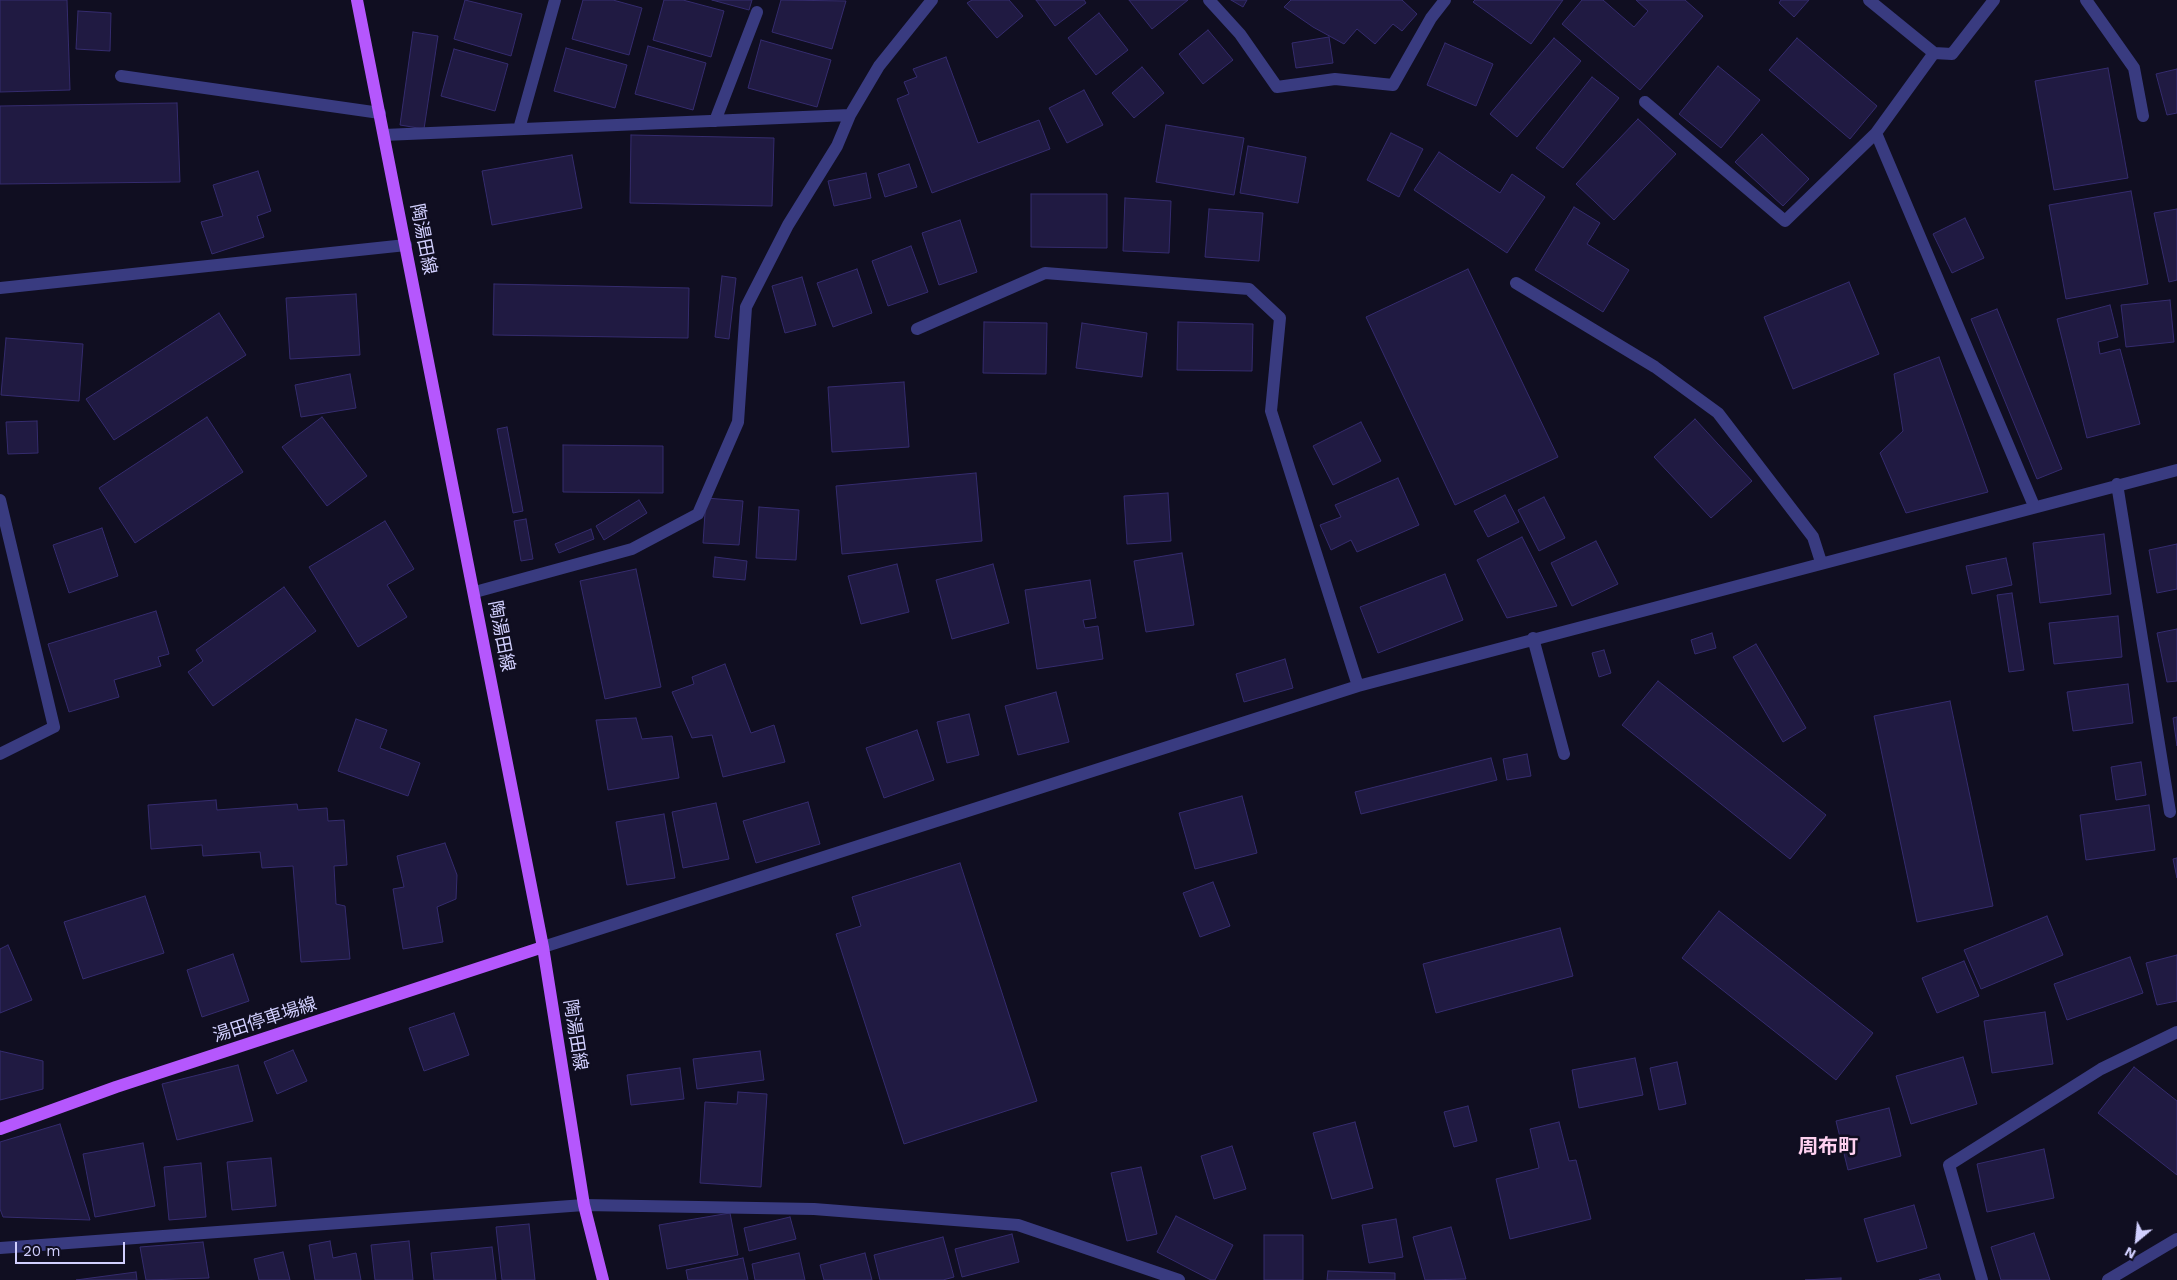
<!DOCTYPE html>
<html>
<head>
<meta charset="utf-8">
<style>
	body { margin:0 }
	#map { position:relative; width:2177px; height:1280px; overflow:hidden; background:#100e21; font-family:"Work Sans",sans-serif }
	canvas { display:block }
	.north { position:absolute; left:2112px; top:1215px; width:50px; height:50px; -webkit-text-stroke:4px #100e21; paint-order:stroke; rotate:208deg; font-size:14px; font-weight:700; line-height:20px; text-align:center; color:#d1cffe }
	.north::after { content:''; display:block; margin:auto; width:18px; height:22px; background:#d1cffe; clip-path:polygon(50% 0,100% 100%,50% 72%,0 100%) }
	.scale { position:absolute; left:15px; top:1242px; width:110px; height:22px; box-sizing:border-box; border:2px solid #d1cffe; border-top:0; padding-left:6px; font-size:15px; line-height:18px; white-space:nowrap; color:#d1cffe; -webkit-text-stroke:4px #100e21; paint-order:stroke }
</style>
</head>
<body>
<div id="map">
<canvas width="2177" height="1280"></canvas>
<div class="north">N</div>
<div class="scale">20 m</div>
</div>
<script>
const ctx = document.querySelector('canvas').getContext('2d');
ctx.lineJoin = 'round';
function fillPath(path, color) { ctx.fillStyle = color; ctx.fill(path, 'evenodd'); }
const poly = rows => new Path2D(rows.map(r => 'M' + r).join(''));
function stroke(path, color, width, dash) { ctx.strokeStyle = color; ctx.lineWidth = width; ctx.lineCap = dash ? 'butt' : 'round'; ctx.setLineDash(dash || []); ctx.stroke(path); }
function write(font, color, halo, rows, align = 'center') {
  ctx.font = font + ' "Work Sans","Noto Sans JP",sans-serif'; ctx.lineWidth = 5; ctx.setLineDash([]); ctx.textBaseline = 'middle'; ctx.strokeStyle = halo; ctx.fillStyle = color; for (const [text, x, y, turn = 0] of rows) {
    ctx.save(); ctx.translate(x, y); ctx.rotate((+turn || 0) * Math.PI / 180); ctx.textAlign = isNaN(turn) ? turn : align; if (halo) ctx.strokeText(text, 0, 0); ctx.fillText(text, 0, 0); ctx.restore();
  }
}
const building = poly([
	[0,0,67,0,70,90,0,92,0,0],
	[465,0,522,14,511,56,454,39,465,0],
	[583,0,613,0,642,8,629,55,572,39,583,0],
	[664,0,683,0,724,11,711,57,653,40,664,0],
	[712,0,752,0,749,10,712,0],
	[781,0,846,1,832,49,772,32,781,0],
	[972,0,1009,0,1023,16,997,38,967,3,972,0],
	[1036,0,1084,0,1086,3,1055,26,1036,0],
	[1129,0,1188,0,1152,29,1129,0],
	[1231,0,1247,0,1243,7,1231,0],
	[1291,0,1402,0,1417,14,1402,31,1393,24,1375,44,1357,29,1344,44,1313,27,1284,7,1291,0],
	[1475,0,1563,0,1531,44,1473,2,1475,0],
	[1582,0,1603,0,1634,27,1648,11,1636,0,1685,0,1703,16,1640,90,1562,24,1582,0],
	[1781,0,1809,0,1794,17,1779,3,1781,0],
	[78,11,111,13,110,51,76,49,78,11],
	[1099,13,1128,50,1096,75,1068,38,1099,13],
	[1208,30,1233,60,1203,84,1179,54,1208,30],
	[413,32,438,36,424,129,400,125,413,32],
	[1329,37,1333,63,1296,68,1292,43,1329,37],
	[1554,38,1581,61,1517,137,1490,114,1554,38],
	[1797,38,1877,106,1850,139,1769,70,1797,38],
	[761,40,831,60,817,107,748,88,761,40],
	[1445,43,1493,64,1476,106,1427,85,1445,43],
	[648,46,706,63,693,110,635,94,648,46],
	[566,48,627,65,615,108,554,91,566,48],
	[454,49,508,64,495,111,441,96,454,49],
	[946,57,978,143,1039,120,1050,149,932,193,897,99,909,94,904,82,917,77,913,69,946,57],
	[1718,66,1760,100,1721,148,1679,114,1718,66],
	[1142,67,1164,93,1134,118,1112,93,1142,67],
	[2108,68,2128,178,2054,190,2035,81,2108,68],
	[2177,69,2177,113,2167,115,2156,74,2177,69],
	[1592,77,1619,98,1563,168,1536,148,1592,77],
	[1084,90,1103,125,1067,143,1049,108,1084,90],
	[177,103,180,182,0,184,0,106,177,103],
	[1638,119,1676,154,1614,220,1576,184,1638,119],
	[1166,125,1244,138,1234,195,1156,182,1166,125],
	[1391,133,1423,149,1399,197,1367,180,1391,133],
	[1762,134,1809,179,1783,206,1735,162,1762,134],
	[631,135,774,138,772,206,630,203,631,135],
	[1248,146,1306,157,1298,203,1240,193,1248,146],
	[1439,152,1500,193,1512,174,1545,197,1507,253,1414,190,1439,152],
	[572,155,582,208,492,225,482,171,572,155],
	[909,164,917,187,885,197,878,174,909,164],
	[258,171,271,211,257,216,264,237,212,254,201,222,223,216,213,185,258,171],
	[866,173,871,198,834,206,828,181,866,173],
	[2131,191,2148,284,2066,299,2049,205,2131,191],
	[1031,194,1107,194,1107,248,1031,247,1031,194],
	[1125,198,1171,201,1169,253,1123,251,1125,198],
	[1574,207,1600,223,1587,244,1629,270,1603,312,1535,270,1574,207],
	[1209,209,1263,213,1259,261,1205,257,1209,209],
	[2177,209,2177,280,2169,282,2154,213,2177,209],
	[1965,218,1984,258,1952,273,1933,234,1965,218],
	[960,220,977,272,939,285,922,233,960,220],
	[911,246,928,292,888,306,872,261,911,246],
	[857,269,872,313,833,327,817,283,857,269],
	[1468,269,1558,457,1455,505,1366,317,1468,269],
	[722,276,736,278,729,339,715,337,722,276],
	[802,277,816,325,785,333,772,286,802,277],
	[1849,282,1879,354,1793,389,1764,317,1849,282],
	[494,284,689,288,688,338,493,335,494,284],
	[356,294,360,355,290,359,286,298,356,294],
	[2170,300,2174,342,2126,347,2121,305,2170,300],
	[2110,305,2118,337,2098,342,2100,354,2120,349,2140,424,2087,438,2057,319,2110,305],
	[1997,309,2062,469,2037,479,1971,319,1997,309],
	[219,313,246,355,114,440,86,399,219,313],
	[984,322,1047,323,1046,374,983,373,984,322],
	[1178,322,1253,324,1252,371,1177,370,1178,322],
	[1082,323,1147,333,1142,377,1076,368,1082,323],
	[6,338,83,344,79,401,1,395,6,338],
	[1939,357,1988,492,1906,513,1880,453,1903,431,1894,374,1939,357],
	[350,374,356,408,301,417,295,385,350,374],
	[904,382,909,447,832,452,828,387,904,382],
	[207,417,243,472,135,543,99,488,207,417],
	[322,417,367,476,327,506,282,447,322,417],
	[1695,419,1752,481,1711,518,1654,457,1695,419],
	[37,421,38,453,8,454,6,422,37,421],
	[1361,422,1381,461,1333,485,1313,446,1361,422],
	[507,427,523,511,513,513,497,429,507,427],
	[563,445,663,446,663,493,563,492,563,445],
	[976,473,982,541,842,554,836,486,976,473],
	[1398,478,1419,525,1357,552,1351,540,1331,550,1320,525,1341,517,1335,505,1398,478],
	[1168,493,1171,541,1127,544,1124,496,1168,493],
	[1505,495,1519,522,1488,537,1474,511,1505,495],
	[1544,497,1565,538,1539,551,1518,510,1544,497],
	[706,498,743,501,739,545,703,543,706,498],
	[639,500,647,513,604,540,596,526,639,500],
	[759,507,799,510,796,560,756,558,759,507],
	[526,519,533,559,521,561,514,521,526,519],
	[385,521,414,569,387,585,407,617,358,647,309,567,385,521],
	[102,528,118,576,69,593,53,545,102,528],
	[591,529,594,539,559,553,555,544,591,529],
	[2104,534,2111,594,2040,603,2033,543,2104,534],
	[1522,537,1557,606,1507,618,1477,560,1522,537],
	[1596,541,1618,584,1572,606,1551,563,1596,541],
	[2177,544,2177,589,2157,593,2149,550,2177,544],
	[1182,553,1194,625,1146,632,1134,561,1182,553],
	[715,557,747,561,745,580,713,577,715,557],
	[2006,558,2012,585,1972,594,1966,566,2006,558],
	[897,564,909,612,861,624,848,576,897,564],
	[993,564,1009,623,952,639,936,580,993,564],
	[636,569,661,687,605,699,580,581,636,569],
	[1445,574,1463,620,1378,653,1360,607,1445,574],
	[1090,580,1096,618,1083,620,1085,628,1098,626,1103,659,1037,669,1025,590,1090,580],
	[284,587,316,631,213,706,188,672,203,661,196,650,284,587],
	[2012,593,2024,670,2009,672,1997,595,2012,593],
	[156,611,169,654,158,657,161,666,114,680,119,697,69,712,48,644,156,611],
	[2118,616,2122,657,2054,664,2049,623,2118,616],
	[2177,629,2177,681,2167,682,2157,633,2177,629],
	[1712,633,1716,648,1695,654,1691,640,1712,633],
	[1756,644,1806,728,1783,742,1733,657,1756,644],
	[1604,650,1611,673,1599,677,1592,653,1604,650],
	[1285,659,1293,688,1244,702,1236,674,1285,659],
	[725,664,751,733,774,725,785,762,723,777,712,735,692,738,672,692,694,684,692,677,725,664],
	[1658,681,1826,815,1790,859,1622,725,1658,681],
	[2128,684,2133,723,2073,731,2067,692,2128,684],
	[1056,692,1069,742,1018,755,1005,706,1056,692],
	[1950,701,1993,906,1917,922,1874,716,1950,701],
	[969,714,979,755,947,763,937,722,969,714],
	[2177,717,2177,746,2173,718,2177,717],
	[636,718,642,739,672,736,679,778,608,790,596,720,636,718],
	[356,719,387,730,380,748,420,763,408,796,338,771,356,719],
	[917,730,934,780,884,798,866,748,917,730],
	[1527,754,1531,776,1507,780,1503,759,1527,754],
	[1491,758,1497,780,1361,814,1355,792,1491,758],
	[2141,762,2146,795,2116,800,2111,767,2141,762],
	[1242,796,1257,853,1195,869,1179,813,1242,796],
	[216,800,217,810,297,804,298,810,327,808,328,821,344,820,347,865,334,866,336,904,345,906,350,959,301,962,293,866,262,868,260,852,203,856,202,845,151,849,148,805,216,800],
	[808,802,820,844,756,863,743,821,808,802],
	[716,803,729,859,683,868,672,812,716,803],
	[2149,805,2155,850,2086,860,2080,815,2149,805],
	[664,814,675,878,627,885,616,822,664,814],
	[445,843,457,875,456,899,437,907,443,942,403,949,393,889,404,887,397,856,445,843],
	[2177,858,2177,878,2173,859,2177,858],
	[960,863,1037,1101,904,1144,836,934,861,926,852,897,960,863],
	[1213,882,1230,926,1200,937,1183,893,1213,882],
	[145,896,164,953,83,979,64,922,145,896],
	[1719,911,1873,1033,1836,1080,1682,958,1719,911],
	[2047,916,2063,955,1981,989,1964,950,2047,916],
	[1560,928,1573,976,1436,1013,1423,964,1560,928],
	[8,945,32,1000,0,1013,0,949,8,945],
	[233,954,249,1001,202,1017,187,970,233,954],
	[2177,955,2177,1001,2157,1005,2146,963,2177,955],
	[2130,957,2143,993,2067,1020,2054,984,2130,957],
	[1964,961,1979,996,1937,1013,1922,978,1964,961],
	[2045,1012,2053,1064,1992,1073,1984,1021,2045,1012],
	[454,1013,469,1055,424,1071,409,1028,454,1013],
	[293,1050,307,1081,277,1094,264,1062,293,1050],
	[0,1051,43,1061,43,1089,0,1100,0,1051],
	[760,1051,764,1080,697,1089,693,1059,760,1051],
	[1963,1057,1977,1104,1911,1124,1896,1076,1963,1057],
	[1635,1058,1643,1095,1579,1108,1572,1070,1635,1058],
	[1677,1062,1686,1104,1659,1110,1650,1068,1677,1062],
	[238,1065,253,1121,177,1140,162,1084,238,1065],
	[2134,1067,2177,1101,2177,1175,2098,1113,2134,1067],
	[680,1068,684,1099,631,1105,627,1075,680,1068],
	[738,1092,767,1094,761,1187,700,1183,705,1102,737,1104,738,1092],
	[1468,1106,1477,1141,1454,1147,1444,1112,1468,1106],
	[1889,1108,1901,1156,1848,1170,1836,1121,1889,1108],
	[1355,1122,1373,1188,1332,1199,1313,1133,1355,1122],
	[1559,1122,1569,1161,1576,1160,1591,1219,1510,1239,1496,1179,1539,1168,1530,1129,1559,1122],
	[60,1124,90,1220,3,1217,0,1209,0,1142,60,1124],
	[143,1143,155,1206,95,1217,83,1154,143,1143],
	[1232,1146,1246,1189,1214,1199,1201,1156,1232,1146],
	[2044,1149,2054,1198,1987,1212,1977,1164,2044,1149],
	[271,1158,276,1206,232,1210,227,1162,271,1158],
	[201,1163,206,1217,169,1220,164,1167,201,1163],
	[1141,1167,1157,1234,1127,1241,1111,1173,1141,1167],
	[1914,1205,1927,1248,1877,1262,1864,1219,1914,1205],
	[730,1213,738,1255,667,1269,659,1225,730,1213],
	[1176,1216,1233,1245,1215,1280,1211,1280,1157,1252,1176,1216],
	[790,1217,796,1239,749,1251,744,1228,790,1217],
	[1396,1219,1403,1257,1369,1263,1362,1225,1396,1219],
	[529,1224,535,1280,502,1280,496,1227,529,1224],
	[1451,1227,1466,1279,1425,1280,1413,1237,1451,1227],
	[2034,1233,2050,1280,2001,1280,1991,1247,2034,1233],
	[1012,1234,1019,1262,962,1277,955,1249,1012,1234],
	[1264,1235,1303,1235,1303,1280,1264,1280,1264,1235],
	[943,1237,954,1277,943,1280,880,1280,874,1255,943,1237],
	[330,1241,333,1258,356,1253,361,1280,315,1280,309,1245,330,1241],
	[409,1241,413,1280,375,1280,371,1245,409,1241],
	[203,1242,209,1278,146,1280,140,1247,203,1242],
	[492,1247,496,1280,434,1280,431,1253,492,1247],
	[283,1252,290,1280,259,1280,254,1259,283,1252],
	[799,1253,805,1280,755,1280,752,1264,799,1253],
	[865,1253,872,1280,824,1280,820,1265,865,1253],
	[743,1258,748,1280,688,1280,686,1270,743,1258],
	[1328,1271,1395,1273,1395,1280,1327,1280,1328,1271],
	[136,1272,137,1280,76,1280,136,1272],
	[1939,1274,1941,1280,1919,1280,1939,1274],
	[1841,1278,1841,1280,1805,1280,1841,1278]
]);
const minor = poly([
	[1209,0,1240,34,1277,87,1335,79,1393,85,1431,18,1445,0],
	[1869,0,1934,53],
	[1994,0,1952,54,1934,53,1876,133,2034,506],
	[2086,0,2134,68,2143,116],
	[121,76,380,113],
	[1645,102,1785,221,1876,133],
	[715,121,757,12],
	[519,129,555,0],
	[384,135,850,115],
	[1516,283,1655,367,1718,413,1813,537,1821,562],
	[0,288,406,245],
	[917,329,1045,273,1249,289,1280,318,1271,411,1358,686],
	[2117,484,2170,812],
	[0,500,54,727,0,754],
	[475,592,632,549,698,514,738,422,746,307,788,225,837,146,850,115,879,66,932,0],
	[1533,638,1564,754],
	[543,947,1358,686,2177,470],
	[0,1248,584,1205,814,1209,1018,1225,1179,1280],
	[1982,1280,1949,1165,2101,1069,2177,1032],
	[2108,1280,2177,1239]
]);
const major = poly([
	[357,0,543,947,584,1205,603,1280],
	[0,1129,116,1087,543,947]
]);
const streetNames = [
	["陶湯田線",423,239,79],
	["陶湯田線",501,636,79],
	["湯田停車場線",265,1020,-18],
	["陶湯田線",575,1035,81]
];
const quarterNames = [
	["周布町",1828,1147]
];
fillPath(building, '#201a42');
stroke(building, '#352c6e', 1);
stroke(minor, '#393b80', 12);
stroke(major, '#b557fd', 12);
write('18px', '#d1cffe', '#100e21', streetNames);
write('bold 20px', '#fed1f0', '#100e21', quarterNames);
</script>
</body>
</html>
